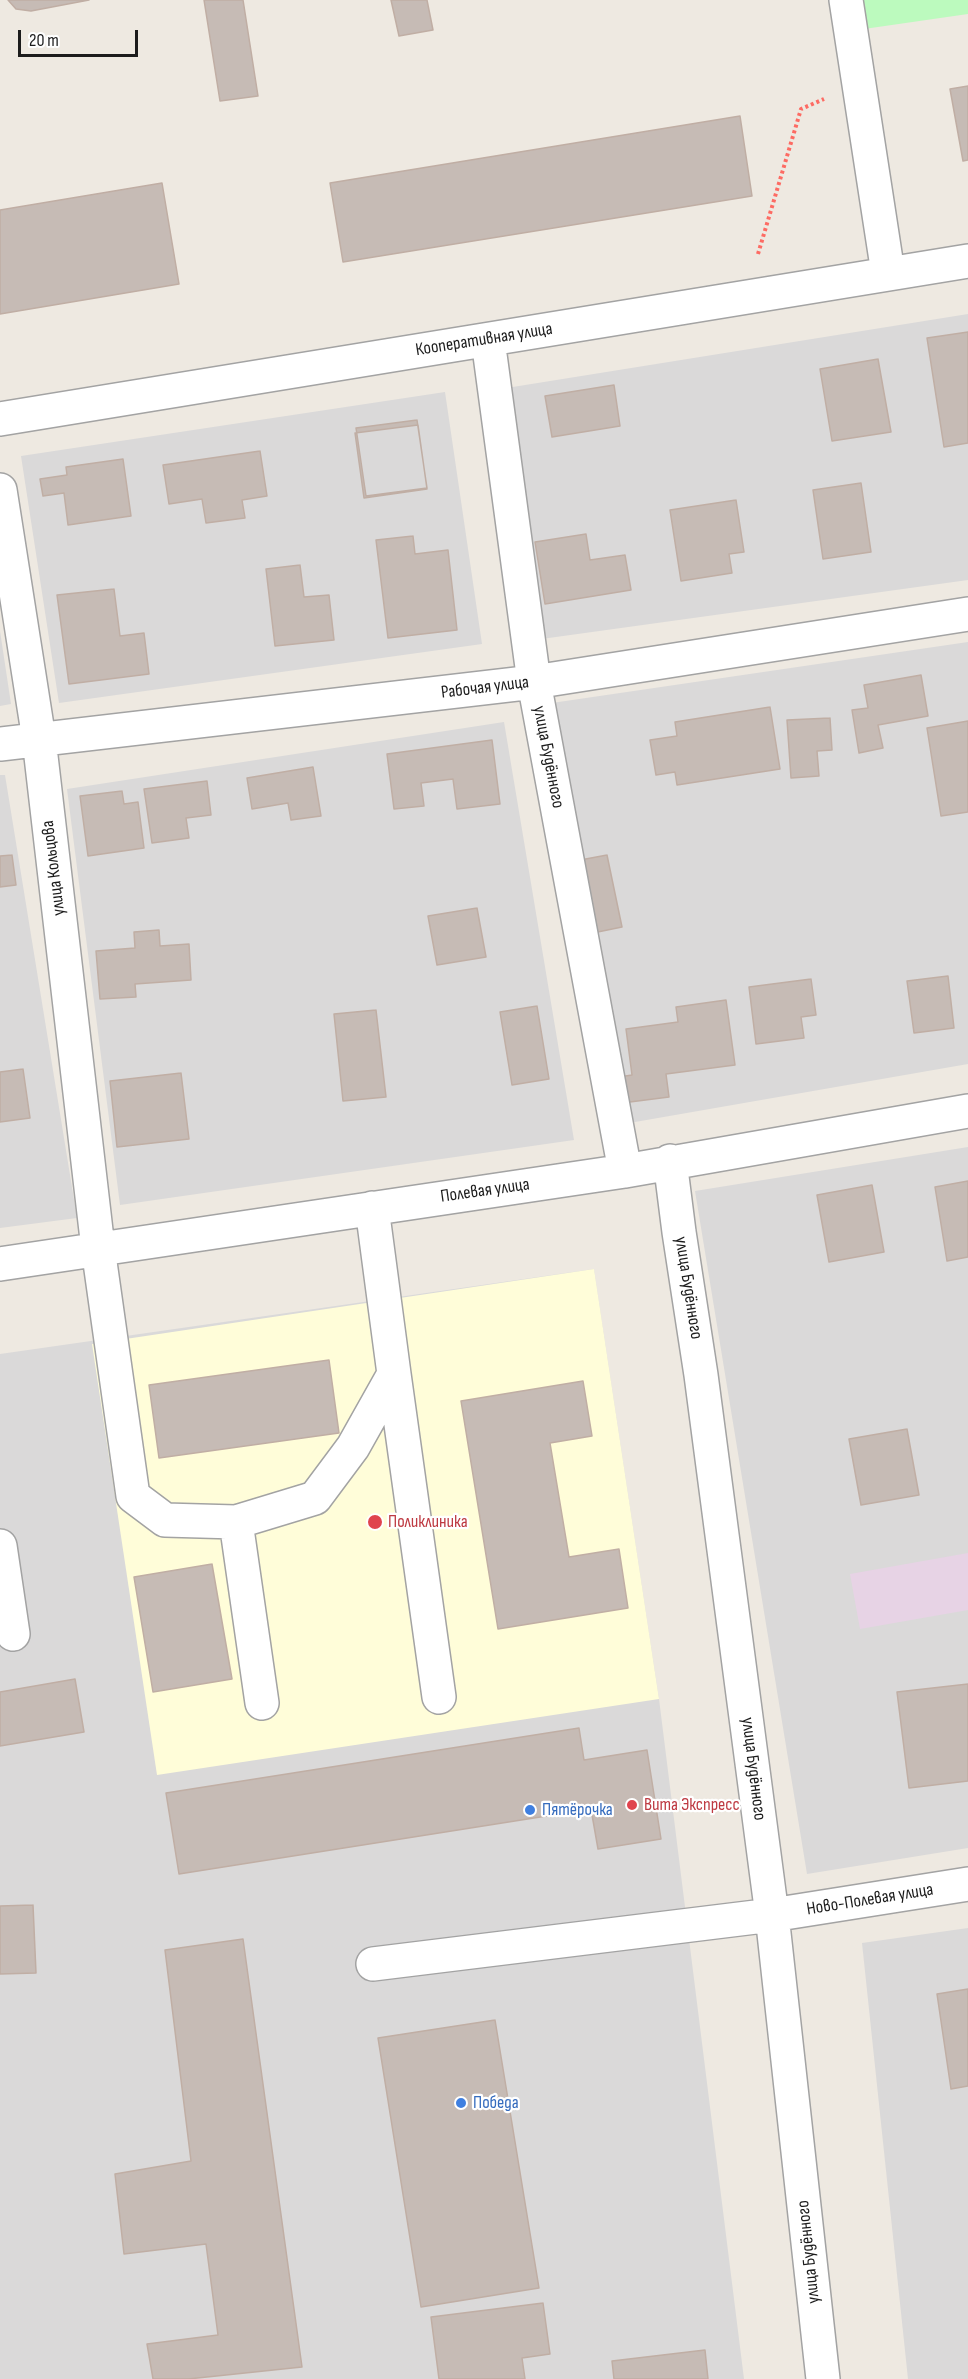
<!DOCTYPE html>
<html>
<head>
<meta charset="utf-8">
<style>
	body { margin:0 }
	#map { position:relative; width:968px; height:2379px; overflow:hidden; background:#eee9e1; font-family:"Sofia Sans Condensed",sans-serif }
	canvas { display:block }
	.scale { position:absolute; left:18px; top:30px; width:120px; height:27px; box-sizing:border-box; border:3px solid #1c1c1c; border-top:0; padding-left:8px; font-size:18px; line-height:21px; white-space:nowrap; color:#1c1c1c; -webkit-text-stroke:4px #fff; paint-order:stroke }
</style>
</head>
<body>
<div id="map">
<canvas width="968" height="2379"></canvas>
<div class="scale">20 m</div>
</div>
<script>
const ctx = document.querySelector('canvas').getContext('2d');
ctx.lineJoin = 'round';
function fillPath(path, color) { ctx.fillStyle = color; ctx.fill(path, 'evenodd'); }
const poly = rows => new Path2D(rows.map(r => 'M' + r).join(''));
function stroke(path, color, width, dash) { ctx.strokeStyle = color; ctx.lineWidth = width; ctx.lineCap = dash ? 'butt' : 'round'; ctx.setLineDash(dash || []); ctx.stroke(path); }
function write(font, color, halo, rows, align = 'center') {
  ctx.font = font + ' "Sofia Sans Condensed",sans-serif'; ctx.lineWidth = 4.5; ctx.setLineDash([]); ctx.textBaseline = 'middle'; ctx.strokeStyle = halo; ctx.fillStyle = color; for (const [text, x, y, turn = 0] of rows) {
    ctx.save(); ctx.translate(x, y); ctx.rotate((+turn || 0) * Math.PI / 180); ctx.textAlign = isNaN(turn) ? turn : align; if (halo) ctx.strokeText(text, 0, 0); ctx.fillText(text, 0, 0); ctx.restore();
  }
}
const residential = poly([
	[968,314,968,580,527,641,494,390],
	[445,392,482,644,59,703,21,456],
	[0,631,11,704,0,706],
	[968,642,968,1064,612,1126,545,704],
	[504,722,574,1140,120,1205,67,789],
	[0,775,5,775,77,1218,0,1228],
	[968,1147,968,1848,807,1874,695,1191],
	[594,1269,659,1699,744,2379,0,2379,0,1354],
	[968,1928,968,2379,908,2379,862,1943]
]);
const industrial = poly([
	[968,1553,968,1610,860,1629,850,1574]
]);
const education = poly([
	[594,1269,659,1699,157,1775,92,1344]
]);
const park = poly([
	[860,0,968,0,968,14,864,29]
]);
const building = poly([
	[8,0,89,0,31,11,16,9,8,0],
	[204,0,243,0,258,96,220,101,204,0],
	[391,0,427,0,433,30,399,36,391,0],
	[968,86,968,160,963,161,950,89,968,86],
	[740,116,752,196,343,262,330,183,740,116],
	[162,183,179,284,0,314,0,210,162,183],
	[968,332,968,443,944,447,927,338,968,332],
	[878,359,891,432,832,441,820,369,878,359],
	[614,385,620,426,552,437,545,396,614,385],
	[417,420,427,488,366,496,356,428,417,420],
	[418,425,427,489,364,498,355,433,418,425],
	[260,451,267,496,242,500,245,518,206,523,202,499,169,504,163,465,260,451],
	[123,459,131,516,68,525,64,493,43,496,40,479,67,475,66,467,123,459],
	[861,483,871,552,823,559,813,490,861,483],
	[736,500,744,552,729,554,732,573,681,581,670,510,736,500],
	[586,534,590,560,625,555,631,590,545,604,535,542,586,534],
	[413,536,415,554,448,550,457,630,388,638,376,540,413,536],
	[300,565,304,597,329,595,334,640,275,646,266,569,300,565],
	[114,589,120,636,144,633,149,674,69,684,57,595,114,589],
	[921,675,928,716,878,725,883,748,859,753,852,710,868,708,864,685,921,675],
	[770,707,780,769,677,785,675,772,656,775,650,740,677,736,675,722,770,707],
	[830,718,832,750,817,751,819,776,791,778,787,720,830,718],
	[968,721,968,812,941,816,927,728,968,721],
	[492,740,500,804,457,809,453,779,421,783,424,806,394,809,387,754,492,740],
	[313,767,321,816,291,820,288,803,252,809,247,778,313,767],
	[207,781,211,815,186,818,189,838,152,843,144,789,207,781],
	[122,791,124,804,138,802,144,848,88,856,80,796,122,791],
	[12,855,16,885,0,887,0,856,12,855],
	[607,855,622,927,588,934,575,861,607,855],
	[477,908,486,957,437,965,428,916,477,908],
	[159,930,160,946,189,944,191,980,135,984,136,997,100,999,96,951,135,948,134,932,159,930],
	[948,976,954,1028,914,1033,907,981,948,976],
	[811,979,816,1015,801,1017,804,1038,756,1044,749,987,811,979],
	[726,1000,735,1065,666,1074,669,1097,622,1103,619,1077,632,1075,626,1029,678,1022,676,1007,726,1000],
	[537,1006,549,1079,512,1085,500,1012,537,1006],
	[376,1010,386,1097,343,1101,334,1014,376,1010],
	[23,1069,30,1118,0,1122,0,1072,23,1069],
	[181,1073,189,1139,117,1147,110,1081,181,1073],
	[968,1181,968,1257,947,1261,935,1187,968,1181],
	[872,1185,884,1252,829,1262,817,1195,872,1185],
	[329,1360,339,1433,159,1458,149,1385,329,1360],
	[583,1381,592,1436,550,1443,569,1557,619,1549,628,1608,498,1629,461,1401,583,1381],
	[907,1429,919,1495,861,1505,849,1439,907,1429],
	[212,1564,232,1679,153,1692,134,1577,212,1564],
	[75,1679,84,1732,0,1746,0,1692,75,1679],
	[968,1684,968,1781,909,1788,897,1692,968,1684],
	[579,1728,584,1760,647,1750,661,1839,598,1849,591,1809,179,1874,166,1793,579,1728],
	[33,1905,36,1973,0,1974,0,1906,33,1905],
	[243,1939,302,2367,188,2379,153,2379,147,2344,218,2335,206,2244,124,2254,115,2174,191,2161,165,1950,243,1939],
	[968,1989,968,2086,951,2089,937,1994,968,1989],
	[495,2020,539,2288,421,2307,378,2038,495,2020],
	[543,2303,550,2354,522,2358,525,2379,439,2379,431,2317,543,2303],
	[705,2350,708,2379,614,2379,612,2361,705,2350]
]);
const path = poly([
	[758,254,801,109,824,99]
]);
const minor = poly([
	[846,0,888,273],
	[488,340,534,682,625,1171],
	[0,419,968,261],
	[0,490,39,739,98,1248,133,1496,165,1520,236,1522,315,1498,353,1447,394,1374,372,1208],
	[0,744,534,682,968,614],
	[670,1161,679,1232,701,1375,772,1915,823,2379],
	[0,1264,625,1171,968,1111],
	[394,1374,439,1697],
	[236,1522,262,1703],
	[0,1546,13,1634],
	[373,1964,772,1915,968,1884]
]);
const markers = [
	[375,1522,8,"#e0444e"],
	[632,1805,6,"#e0444e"],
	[530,1810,6,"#3f7fe0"],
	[461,2103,6,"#3f7fe0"]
];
const streetNames = [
	["Кооперативная улица",484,340,-9],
	["Рабочая улица",485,688,-7],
	["улица Будённого",548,757,79],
	["улица Кольцова",54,868,-97],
	["Полевая улица",485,1191,-8],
	["улица Будённого",688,1288,81],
	["улица Будённого",753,1769,83],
	["Ново-Полевая улица",870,1900,-9],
	["улица Будённого",809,2252,-96]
];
const healthNames = [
	["Поликлиника",388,1522],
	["Вита Экспресс",644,1805]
];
const shopNames = [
	["Пятёрочка",542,1810],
	["Победа",473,2103]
];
fillPath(residential, '#dad9d9');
fillPath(industrial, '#e7d3e5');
fillPath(education, '#fffdd9');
fillPath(park, '#bcfabe');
fillPath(building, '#c6bbb5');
stroke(building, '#c0aea4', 1.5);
stroke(minor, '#a3a3a3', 36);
stroke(path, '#fd6b63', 4, [3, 3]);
stroke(minor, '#fff', 33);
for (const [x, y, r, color] of markers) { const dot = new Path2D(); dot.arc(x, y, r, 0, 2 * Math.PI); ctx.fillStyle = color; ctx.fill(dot); stroke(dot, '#fff', 2); }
write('18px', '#1c1c1c', '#fff', streetNames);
write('18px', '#be3a42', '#fff', healthNames, 'left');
write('18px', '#366cbe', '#fff', shopNames, 'left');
</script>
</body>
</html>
